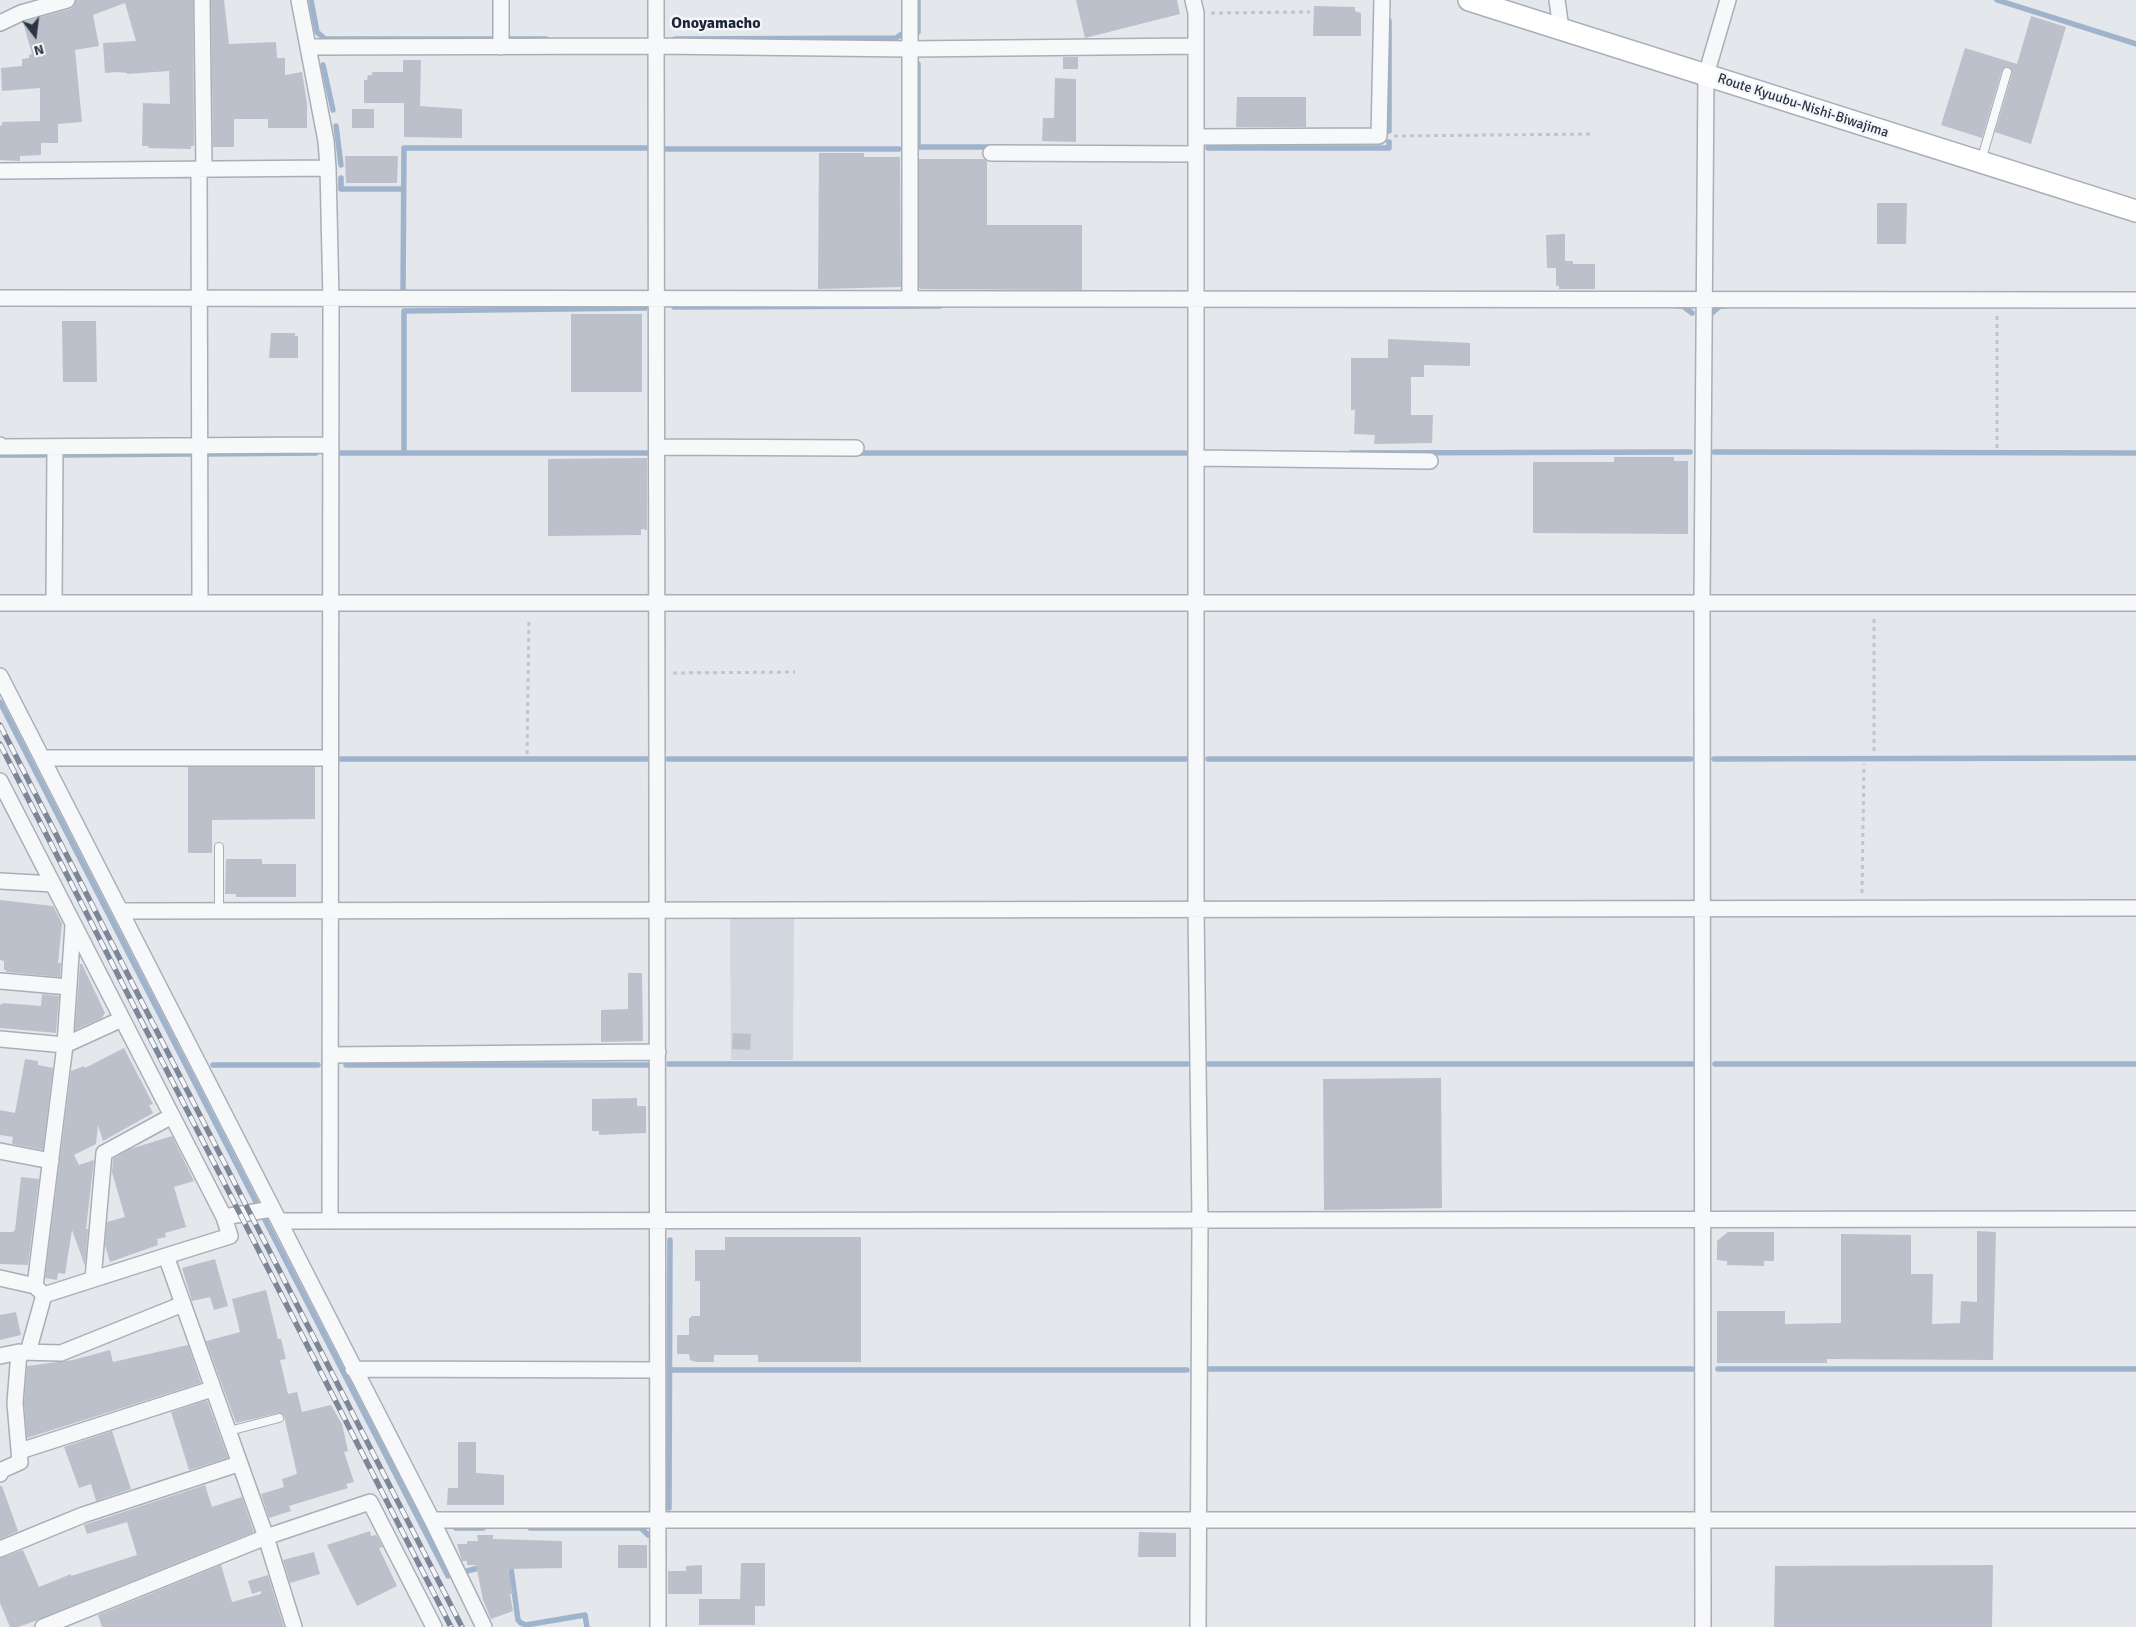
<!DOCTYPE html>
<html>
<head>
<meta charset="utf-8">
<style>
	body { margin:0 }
	#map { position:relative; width:2136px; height:1627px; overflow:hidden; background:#e4e7ec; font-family:Signika,sans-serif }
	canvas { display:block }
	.north { position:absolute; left:10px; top:10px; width:50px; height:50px; -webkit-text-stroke:4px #f4f6f9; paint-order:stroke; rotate:165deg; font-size:14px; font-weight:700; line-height:20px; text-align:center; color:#2b3445 }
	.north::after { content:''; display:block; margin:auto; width:18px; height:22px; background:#2b3445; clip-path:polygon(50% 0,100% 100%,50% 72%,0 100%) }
</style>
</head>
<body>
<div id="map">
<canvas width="2136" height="1627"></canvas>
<div class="north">N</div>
</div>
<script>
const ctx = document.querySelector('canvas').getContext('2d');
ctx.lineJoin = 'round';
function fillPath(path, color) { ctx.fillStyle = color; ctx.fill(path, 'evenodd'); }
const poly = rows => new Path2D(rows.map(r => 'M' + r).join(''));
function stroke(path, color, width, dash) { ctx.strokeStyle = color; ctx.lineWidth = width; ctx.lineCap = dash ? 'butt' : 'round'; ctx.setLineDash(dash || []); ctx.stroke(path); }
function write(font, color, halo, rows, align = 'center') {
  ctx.font = font + ' Signika,sans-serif'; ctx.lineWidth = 5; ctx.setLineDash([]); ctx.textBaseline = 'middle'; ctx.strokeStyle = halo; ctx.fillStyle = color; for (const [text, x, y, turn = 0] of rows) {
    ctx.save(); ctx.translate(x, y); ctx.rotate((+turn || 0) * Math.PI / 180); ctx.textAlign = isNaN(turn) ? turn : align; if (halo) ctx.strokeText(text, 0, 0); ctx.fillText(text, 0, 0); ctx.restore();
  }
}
const built = poly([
	[794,916,793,1060,731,1060,730,917]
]);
const stream = poly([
	[311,0,317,32,325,39,494,39],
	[1997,0,2136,44],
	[918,32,918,0],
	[509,39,546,39],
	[675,39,896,38,902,34],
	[918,64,918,147,993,147],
	[323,65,333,110],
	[336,126,341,165],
	[1389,131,1389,21],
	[1208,148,1389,148,1389,142],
	[665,149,899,149],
	[341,178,341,189,403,189],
	[403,293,404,148,647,148],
	[1678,306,1683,306,1692,313],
	[674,307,940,306],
	[1712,313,1720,306,1725,306],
	[1714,452,2136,453],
	[341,453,649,453],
	[404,453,404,311,645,308],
	[855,453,1186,453],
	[1351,453,1690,452],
	[208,454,316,453],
	[0,455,44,455],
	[61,455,190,454],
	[0,702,257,1204],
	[341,759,647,759],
	[668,759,1186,759],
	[1208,759,1691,759],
	[1714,759,2136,758],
	[669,1064,1187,1064],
	[1209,1064,1692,1064],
	[1715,1064,2136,1064],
	[213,1065,318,1065],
	[346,1065,647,1065],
	[265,1220,448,1576],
	[1208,1369,1692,1369],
	[1718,1369,2136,1369],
	[670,1370,1187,1370],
	[669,1508,670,1240],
	[456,1528,483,1528],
	[530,1528,641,1528,648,1535],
	[510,1561,518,1620,521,1623,526,1625,585,1615,587,1627],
	[467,1571,482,1567]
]);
const building = poly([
	[76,0,193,0,194,146,191,146,191,149,148,148,149,146,142,146,143,103,170,104,169,71,127,74,127,73,117,72,105,73,103,43,136,41,125,3,93,15,99,46,75,50,82,122,58,124,58,143,41,143,41,155,20,156,20,161,0,160,0,126,2,125,2,122,40,121,40,88,2,91,1,68,22,66,22,59,29,58,29,55,32,54,23,22,70,9,74,6],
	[211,0,224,0,229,44,276,42,277,58,285,58,285,75,302,72,307,104,307,128,268,128,268,119,234,119,234,147,213,147],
	[1076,0,1177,0,1180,14,1085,38],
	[1314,6,1355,7,1355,11,1361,13,1361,36,1313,36],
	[2031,16,2066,27,2031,144,1995,132,2012,74,2008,67,2002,70,1982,138,1941,125,1965,48,2017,64],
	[1063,57,1078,57,1078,69,1063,69],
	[403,60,421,60,420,106,462,109,462,138,404,137,404,103,364,103,364,80,367,80,368,75,372,75,372,72,403,72],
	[1055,78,1076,79,1076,142,1042,141,1043,118,1054,118],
	[1237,97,1306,97,1306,127,1236,127],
	[352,109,374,109,374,128,352,128],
	[819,153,864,153,864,157,900,157,901,287,818,289],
	[345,156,398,156,397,183,346,183],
	[919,159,984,159,987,161,987,225,1082,225,1082,290,921,289,919,287],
	[1877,203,1907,203,1906,244,1877,244],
	[1565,234,1565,261,1573,261,1573,264,1595,264,1595,289,1559,289,1559,286,1556,286,1556,268,1547,268,1546,235],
	[571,314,642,314,642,392,571,392],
	[62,321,96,321,97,382,63,382],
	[271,333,295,333,295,336,298,336,298,358,269,358],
	[1388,339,1470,343,1470,366,1424,365,1424,377,1411,377,1411,415,1433,415,1432,443,1374,444,1375,435,1354,434,1355,410,1351,410,1351,358,1388,358],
	[1614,457,1674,457,1674,461,1688,461,1688,534,1533,533,1533,462,1614,462],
	[647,458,647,530,641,529,641,535,548,536,548,459],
	[188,767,315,767,315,819,212,820,212,853,188,853],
	[226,859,262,859,262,864,296,864,296,897,236,897,236,894,225,894],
	[0,900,53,906,62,923,58,963,61,963,60,977,6,972,7,970,4,970,4,961,0,960],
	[80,964,82,964,105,1013,102,1018,75,1030],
	[628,973,642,973,643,1041,601,1042,601,1010,628,1009],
	[42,994,59,996,56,1033,0,1028,0,1005,3,1003,41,1006],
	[733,1033,751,1034,750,1050,732,1049],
	[124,1048,153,1104,149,1105,153,1113,103,1141,98,1125,96,1144,74,1155,79,1165,94,1160,86,1229,88,1229,85,1266,72,1230,65,1274,58,1273,57,1280,45,1278,71,1071,84,1066,85,1068],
	[25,1059,38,1061,38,1065,53,1068,43,1150,12,1144,13,1137,0,1135,0,1110,15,1113],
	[1441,1078,1442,1208,1324,1210,1323,1079],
	[637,1098,637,1106,646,1106,646,1133,599,1135,599,1131,592,1131,592,1099],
	[172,1136,194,1181,174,1187,186,1227,165,1233,166,1237,157,1239,158,1245,110,1262,105,1245,107,1222,125,1217,112,1172,113,1159,130,1149],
	[21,1177,39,1179,28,1265,0,1264,0,1232,13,1232,15,1230],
	[1977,1231,1996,1232,1993,1360,1827,1359,1827,1363,1717,1363,1717,1311,1785,1311,1785,1324,1841,1323,1841,1234,1911,1235,1911,1274,1933,1274,1932,1324,1960,1323,1961,1301,1977,1302],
	[1728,1232,1774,1232,1774,1261,1764,1261,1764,1266,1727,1265,1727,1261,1717,1260,1717,1241],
	[725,1237,861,1237,861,1362,758,1362,758,1355,714,1355,714,1362,696,1362,690,1360,689,1354,677,1354,677,1335,689,1335,689,1318,691,1318,691,1316,700,1316,700,1281,695,1281,695,1250,725,1250],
	[215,1259,228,1306,214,1310,210,1297,192,1301,182,1268],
	[266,1290,278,1339,281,1339,286,1359,280,1360,288,1394,297,1392,302,1412,331,1405,342,1424,348,1451,344,1452,354,1482,346,1484,348,1488,289,1506,291,1511,269,1518,261,1494,284,1487,282,1479,297,1474,284,1416,278,1413,236,1423,206,1341,240,1332,232,1299],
	[16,1312,21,1335,0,1340,0,1315],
	[188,1345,201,1383,27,1438,24,1403,27,1366,73,1360,110,1350,113,1362],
	[207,1400,228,1458,189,1470,171,1412],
	[112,1431,131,1489,96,1501,91,1484,79,1488,64,1447],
	[458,1442,476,1442,476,1473,504,1475,504,1505,447,1505,448,1488,458,1488],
	[205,1485,212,1507,242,1497,254,1532,35,1621,18,1627,10,1627,0,1603,0,1558,23,1550,39,1587,71,1574,71,1576,137,1555,127,1522,87,1534,84,1525],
	[0,1486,2,1486,18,1531,0,1539],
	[370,1531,371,1536,376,1535,383,1547,379,1548,397,1586,357,1606,327,1545],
	[1139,1532,1176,1533,1176,1557,1138,1557],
	[477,1535,493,1535,493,1539,562,1541,562,1568,508,1569,513,1594,510,1594,513,1611,491,1619,483,1600,476,1565,467,1565,467,1561,462,1561,457,1544,467,1544,467,1541,478,1541],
	[618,1545,647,1545,647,1568,618,1568],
	[314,1552,320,1574,290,1583,283,1560],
	[741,1563,765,1563,765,1606,755,1606,755,1625,699,1625,699,1599,740,1599],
	[221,1565,232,1602,261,1594,261,1591,252,1594,248,1581,268,1575,284,1627,102,1627,98,1615],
	[702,1565,702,1594,668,1594,668,1571,686,1571,686,1566],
	[1993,1565,1992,1627,1774,1627,1775,1566]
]);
const path = poly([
	[1211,13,1310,12],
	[1394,136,1593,134],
	[1997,316,1997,448],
	[1874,619,1874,753],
	[673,673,795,672],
	[527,754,529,618],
	[1862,893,1864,764]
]);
const lane = poly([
	[1981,161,2007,72],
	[219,911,219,847],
	[229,1431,279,1418]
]);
const street = poly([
	[202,0,204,169],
	[299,0,326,141,328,168,331,300,330,1221],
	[656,0,658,1627],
	[1193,0,1196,13,1196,910,1200,1220,1198,1627],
	[1557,0,1561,29],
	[0,23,21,13,67,0],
	[308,47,657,46,910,49,1196,46],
	[501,47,501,0],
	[1196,137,1379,136,1382,0],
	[991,153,1196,154],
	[199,169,200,603],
	[0,171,328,168],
	[0,298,2136,300],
	[910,299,910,0],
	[0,445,0,447,331,445],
	[657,447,856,448],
	[1196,458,1430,461],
	[0,603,2136,603],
	[54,603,55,447],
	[0,676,432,1520,2136,1520],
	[42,758,330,758],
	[0,781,224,1217],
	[0,881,53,884],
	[120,911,2136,908],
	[0,981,69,987],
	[0,1039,65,1045,122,1019],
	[330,1055,658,1052],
	[0,1151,51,1161],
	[279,1221,2136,1219],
	[0,1278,35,1286,44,1295,166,1256],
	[93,1279,104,1153,172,1116],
	[35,1286,65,1045,73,925],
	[28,1352,44,1295],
	[0,1356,19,1352,61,1353,183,1304],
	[353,1369,658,1370],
	[20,1451,212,1389],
	[0,1474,2,1470,20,1462,15,1403,19,1352],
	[432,1520,484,1627],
	[0,1549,83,1515,238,1464],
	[43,1627,266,1537,166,1256,230,1236,224,1217,272,1209],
	[294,1627,266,1537,370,1502,434,1627],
	[1703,1627,1702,601,1706,75,1728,0]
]);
const secondary = poly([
	[1469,0,2136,211]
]);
const rail = poly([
	[0,725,462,1627],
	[0,744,451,1627]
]);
const streetNames = [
	["Route Kyuubu-Nishi-Biwajima",1803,106,18]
];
const quarterNames = [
	["Onoyamacho",716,24]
];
fillPath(built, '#d2d6de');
stroke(stream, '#9fb4cc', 5.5);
fillPath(building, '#bbc0ca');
stroke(lane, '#a9aeb7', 10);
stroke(street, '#a9aeb7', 18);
stroke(secondary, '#a9aeb7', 24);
stroke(path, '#c2c5cb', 3, [4, 4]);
stroke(lane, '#f7f8fa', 8);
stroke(street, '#f7f8fa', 15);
stroke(secondary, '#fff', 21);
stroke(rail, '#7d8696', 5.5);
stroke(rail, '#f4f6f9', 4, [11]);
write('14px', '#2b3445', '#f4f6f9', streetNames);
write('bold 16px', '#1d2536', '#f4f6f9', quarterNames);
</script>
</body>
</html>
